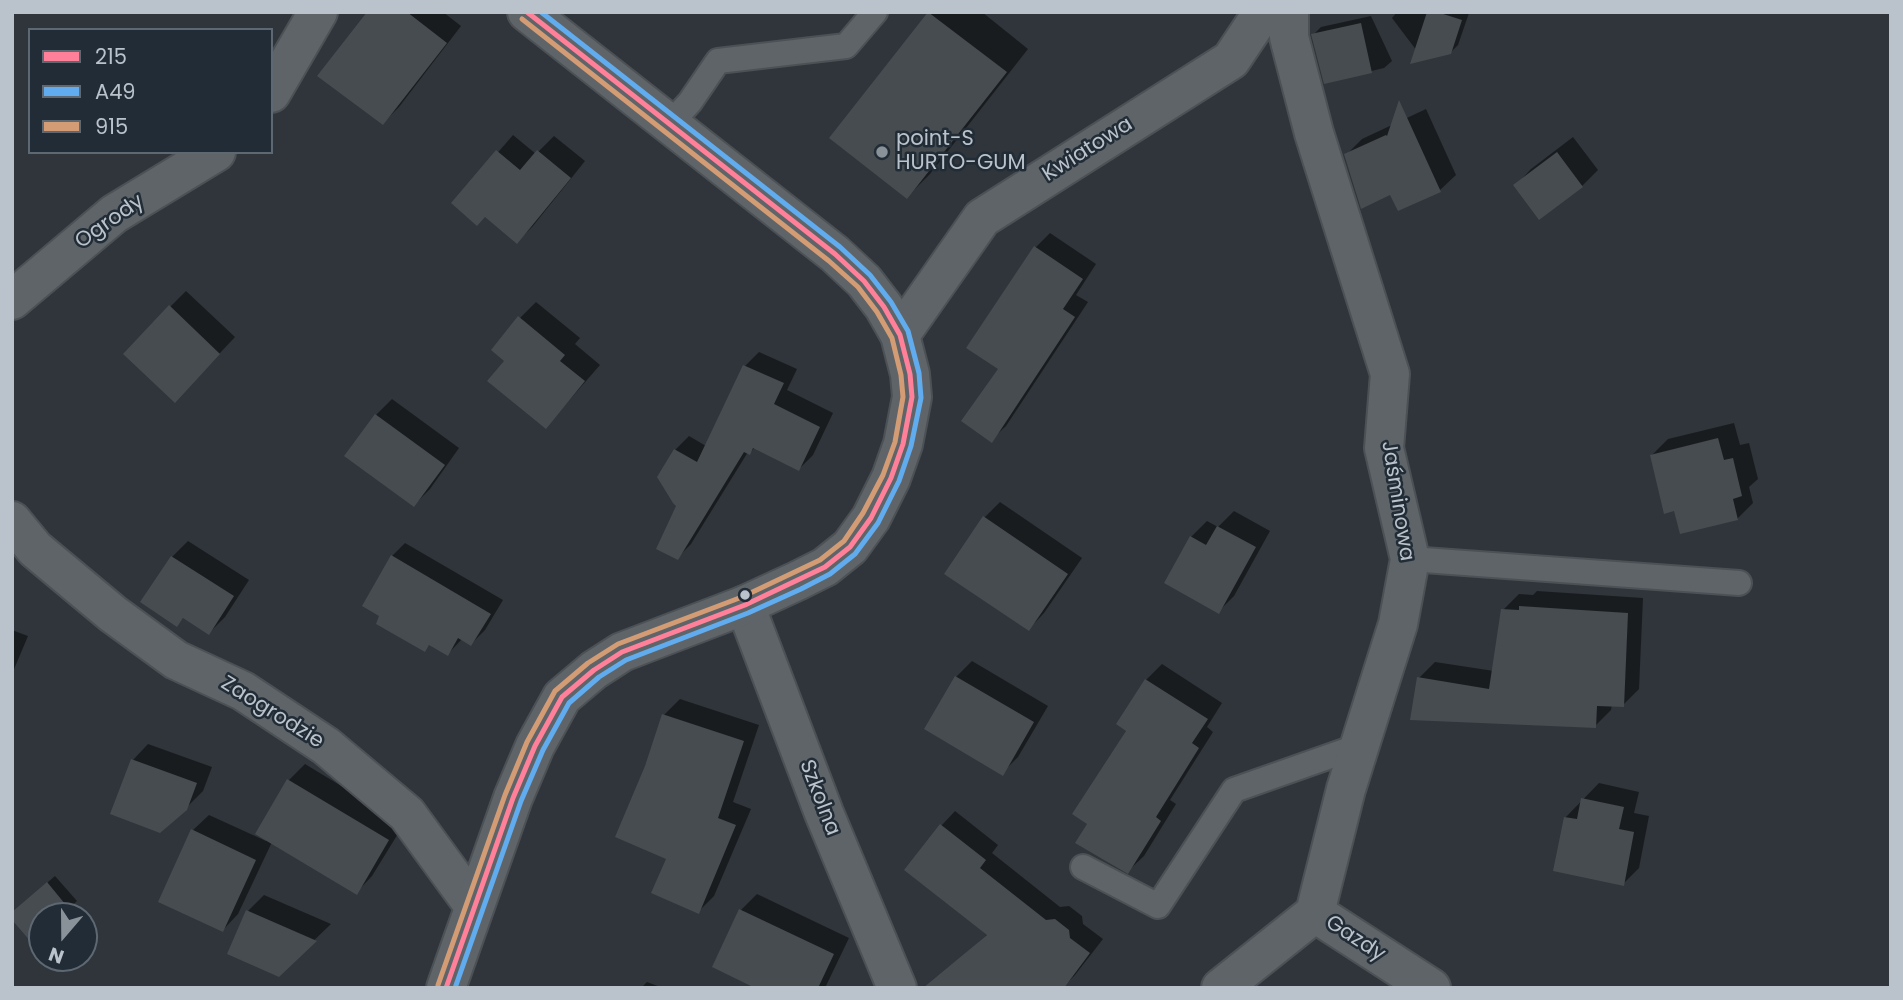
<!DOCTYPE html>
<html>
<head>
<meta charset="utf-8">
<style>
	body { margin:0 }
	#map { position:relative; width:1903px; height:1000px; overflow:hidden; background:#2f353b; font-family:Poppins,sans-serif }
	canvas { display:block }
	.frame { position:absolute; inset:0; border:14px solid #bac2cb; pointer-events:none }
	.legend { position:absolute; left:28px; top:28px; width:245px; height:126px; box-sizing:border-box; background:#212c36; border:2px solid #5e6872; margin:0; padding:9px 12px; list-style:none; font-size:21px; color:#bac2cb }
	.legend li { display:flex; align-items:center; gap:14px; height:35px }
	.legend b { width:35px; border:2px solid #5e6872 }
	.north { position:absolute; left:28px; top:902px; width:70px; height:70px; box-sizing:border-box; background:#212c36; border:2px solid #5e6872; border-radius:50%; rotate:200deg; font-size:19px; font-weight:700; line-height:28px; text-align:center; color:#bac2cb }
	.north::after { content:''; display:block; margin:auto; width:24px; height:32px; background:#899199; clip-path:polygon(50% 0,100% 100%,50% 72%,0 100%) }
</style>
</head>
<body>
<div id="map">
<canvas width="1903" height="1000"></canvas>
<div class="frame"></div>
<ul class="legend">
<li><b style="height:9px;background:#ff8098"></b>215</li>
<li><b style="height:9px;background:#60acee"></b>A49</li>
<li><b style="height:9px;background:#d39c74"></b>915</li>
</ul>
<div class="north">N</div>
</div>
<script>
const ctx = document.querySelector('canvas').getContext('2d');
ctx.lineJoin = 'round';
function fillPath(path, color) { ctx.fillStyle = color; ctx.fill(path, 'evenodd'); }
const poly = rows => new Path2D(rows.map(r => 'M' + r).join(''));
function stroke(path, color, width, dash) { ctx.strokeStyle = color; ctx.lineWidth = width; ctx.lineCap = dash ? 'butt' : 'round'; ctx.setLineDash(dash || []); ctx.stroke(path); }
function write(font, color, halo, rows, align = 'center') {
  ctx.font = font + ' Poppins,sans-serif'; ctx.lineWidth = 5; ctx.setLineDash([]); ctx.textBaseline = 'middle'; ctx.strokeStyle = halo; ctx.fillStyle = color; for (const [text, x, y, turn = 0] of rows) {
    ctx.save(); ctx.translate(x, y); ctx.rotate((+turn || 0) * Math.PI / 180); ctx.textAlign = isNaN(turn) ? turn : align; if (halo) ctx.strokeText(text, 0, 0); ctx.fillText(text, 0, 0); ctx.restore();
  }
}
const shadow = poly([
	[369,12,443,12,461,26,399,107,383,123],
	[930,12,982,12,1028,49,930,174,907,197,832,138],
	[1397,12,1469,13,1458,45,1450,53,1423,59,1392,18],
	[1371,16,1392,61,1384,68,1325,82,1313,35,1321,27],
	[1426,109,1456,175,1440,190,1346,155,1362,139],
	[513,135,536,154,554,136,585,161,533,226,517,242,486,215,454,203],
	[1573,137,1598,170,1582,186,1516,185,1531,169],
	[1050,233,1096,264,1076,295,1088,302,1006,426,991,440,1001,368,1035,248],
	[186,291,235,337,191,384,170,307],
	[536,302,580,338,575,344,600,365,546,427,506,361,520,318],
	[759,352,797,369,787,390,833,413,813,455,799,469,755,447,750,453,748,452,691,544,677,558,679,505,659,477,675,450,689,436,706,446,745,366],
	[392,399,459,448,430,489,414,505,376,415],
	[1734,423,1740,445,1749,443,1758,479,1749,487,1753,503,1737,519,1676,509,1652,455,1668,439],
	[1000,502,1082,558,1044,613,1029,629,984,518],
	[1234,511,1270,531,1234,596,1218,612,1191,537,1207,521,1218,527],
	[188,541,249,580,225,617,209,633,184,617,177,625,172,557],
	[405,543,503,600,485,630,471,644,462,639,448,654,430,644,424,650,392,556],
	[1537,591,1643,598,1639,689,1623,705,1612,704,1611,710,1595,726,1419,678,1435,662,1494,671,1503,610,1519,594,1533,595],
	[12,630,28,636,12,674],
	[972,661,1048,706,1018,757,1002,773,956,677],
	[1162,664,1222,703,1207,727,1213,732,1170,800,1176,804,1144,856,1128,871,1090,823,1146,680],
	[680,699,759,725,733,802,751,809,714,896,698,912,668,858,647,766,664,715],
	[148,744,212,767,203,791,186,808,133,760],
	[305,764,404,824,372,876,357,892,272,842,238,914,223,930,193,830,209,815,266,841,289,780],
	[1599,783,1639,792,1634,813,1649,816,1639,868,1623,884,1565,818],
	[955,811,998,845,992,853,1060,907,1069,906,1082,916,1083,924,1103,939,1075,975,1062,988,929,985,988,934,906,870,942,825],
	[55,876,77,901,61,916,42,916,42,932,18,908],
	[757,894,849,938,825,988,760,988,741,910],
	[264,895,331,924,278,975,248,911],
	[647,982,663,988,641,988]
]);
const building = poly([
	[367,12,407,12,447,43,383,125,317,76],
	[928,12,1007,72,907,199,829,138],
	[1427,12,1437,12,1462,20,1451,54,1410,64],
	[1361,23,1372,73,1324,84,1311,34],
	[1399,100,1441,192,1398,211,1390,195,1361,209,1344,154,1386,135,1387,136],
	[496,150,520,170,537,150,571,178,517,244,485,217,477,226,451,203],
	[1557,152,1583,187,1539,220,1513,185],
	[1034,246,1083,279,1063,309,1075,317,992,443,961,421,998,369,966,348],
	[169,305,220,354,175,403,123,354],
	[518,316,565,355,560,361,585,381,546,429,487,381,504,361,491,350],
	[743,365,784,383,774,404,820,427,799,471,753,448,750,455,744,452,678,560,656,549,676,506,673,503,657,477,674,449,697,462],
	[375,414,445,465,414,507,344,456],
	[1718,438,1724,460,1733,458,1742,496,1733,499,1738,520,1680,534,1674,511,1664,514,1650,455],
	[983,516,1068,574,1029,631,944,574],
	[1217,526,1256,547,1219,614,1164,583,1190,536,1206,545],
	[391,555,491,614,471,646,458,638,448,656,429,645,425,652,376,624,379,616,362,606],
	[171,556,234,596,209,635,183,618,177,627,140,602],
	[1519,606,1628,613,1624,707,1597,706,1596,728,1410,720,1417,677,1489,689,1501,609,1519,610],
	[955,676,1034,722,1003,776,924,729],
	[1145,679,1208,719,1192,743,1199,748,1156,817,1161,821,1128,874,1075,843,1087,824,1072,814,1126,731,1116,724],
	[662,714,744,741,718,818,736,825,699,914,651,893,666,859,615,837,645,766],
	[131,759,197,783,187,810,160,833,110,814],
	[287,779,389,840,357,895,255,834],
	[1581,798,1624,807,1619,829,1634,832,1624,886,1553,871,1564,817,1577,819],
	[940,824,986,860,980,868,1046,920,1055,919,1069,930,1070,938,1090,953,1064,988,923,988,987,935,904,870],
	[191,829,256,860,223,932,158,902],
	[47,882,70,910,63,916,42,916,42,934,32,943,12,920,12,912],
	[739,909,834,954,818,988,755,988,712,967],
	[246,910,317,941,279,977,227,954]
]);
const service = poly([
	[670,124,690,102,718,61,846,46,875,12],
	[1410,559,1739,583],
	[1083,867,1158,906,1234,790,1359,746]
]);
const minor = poly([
	[271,93,318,12],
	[12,300,114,214,216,152],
	[900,335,982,218,1231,60,1263,12],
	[12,521,35,549,113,614,176,660,243,691,326,746,407,814,474,906],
	[745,605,824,813,897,988],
	[1315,913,1431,988],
	[1221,988,1315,913,1346,789,1398,624,1410,559,1384,448,1390,374,1314,133,1289,37,1289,12]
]);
const tertiary = poly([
	[446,988,513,798,535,746,562,697,594,670,622,652,745,605,797,581,825,567,850,547,871,518,891,478,903,444,912,397,910,374,900,335,884,307,864,281,835,254,527,12]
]);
const bus1 = poly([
	[446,988,513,798,535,746,562,697,594,670,622,652,745,605,825,567,850,547,871,518,891,478,903,444,912,397,910,374,900,335,884,307,864,281,835,254,527,12]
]);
const bus2 = poly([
	[455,988,521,801,543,750,569,703,599,677,626,660,748,613,801,589,830,574,855,554,878,523,899,481,911,446,921,398,919,373,908,331,891,302,870,275,840,247,541,12]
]);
const bus3 = poly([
	[438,985,505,795,527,742,555,691,588,663,618,644,742,597,820,560,844,541,863,513,883,475,895,442,903,397,901,375,892,338,877,312,858,287,829,261,522,19]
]);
const markers = [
	[882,152,7,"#899199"],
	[745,595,6,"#bac2cb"]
];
const poiNames = [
	["point-S",896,140],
	["HURTO-GUM",896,164]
];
const streetNames = [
	["Kwiatowa",1088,150,-32],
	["Ogrody",110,222,-35],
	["Jaśminowa",1397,501,81],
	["Zaogrodzie",272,713,32],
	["Szkolna",819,798,69],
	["Gazdy",1355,939,33]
];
fillPath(shadow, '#0007');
fillPath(building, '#474c51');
stroke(service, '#4c5156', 28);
stroke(minor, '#4c5156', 42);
stroke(tertiary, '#4c5156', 42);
stroke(service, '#5f6469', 24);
stroke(minor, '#5f6469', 38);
stroke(tertiary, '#5f6469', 38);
stroke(bus1, '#ff8098', 5);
stroke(bus2, '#60acee', 5);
stroke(bus3, '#d39c74', 5);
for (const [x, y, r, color] of markers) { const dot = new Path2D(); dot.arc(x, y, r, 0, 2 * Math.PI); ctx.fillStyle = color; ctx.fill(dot); stroke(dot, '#212c36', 2.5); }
write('21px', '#bac2cb', '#212c36', poiNames, 'left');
write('21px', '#bac2cb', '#212c36', streetNames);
</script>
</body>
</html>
